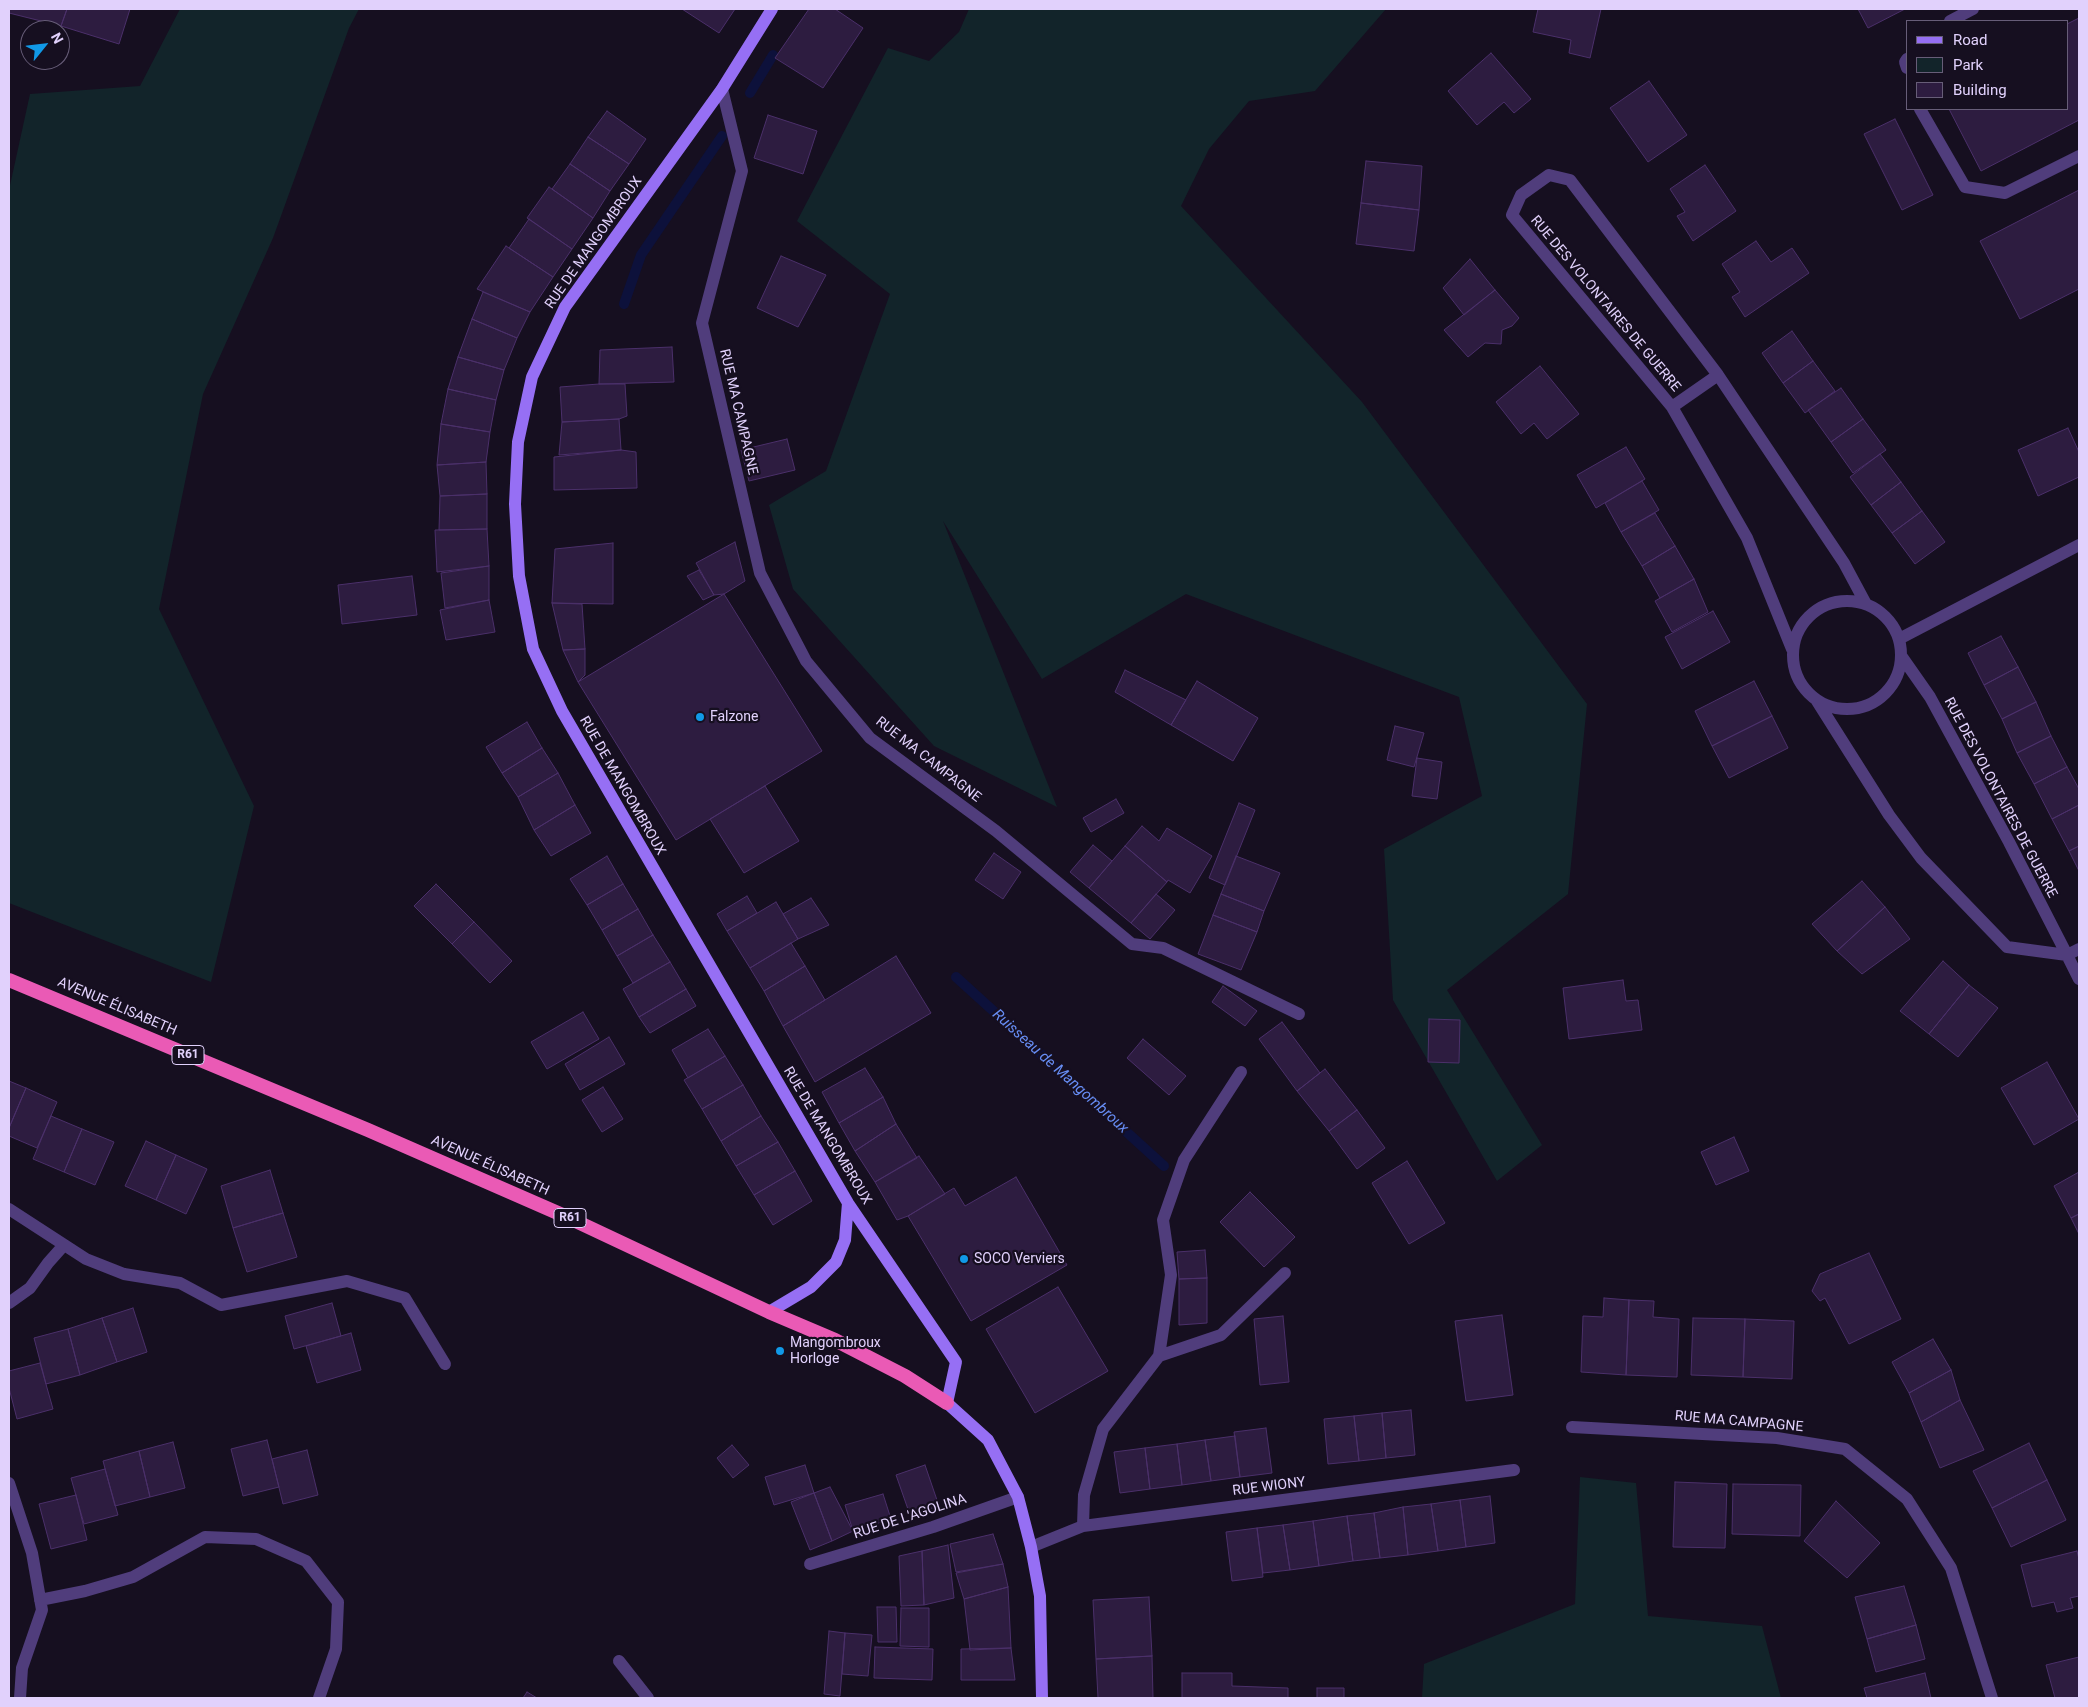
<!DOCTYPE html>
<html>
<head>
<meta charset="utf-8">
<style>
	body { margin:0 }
	#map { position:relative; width:2088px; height:1707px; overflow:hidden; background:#160f20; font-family:Roboto,sans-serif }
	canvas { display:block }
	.frame { position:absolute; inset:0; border:10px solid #e1d1fc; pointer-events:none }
	.legend { position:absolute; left:1906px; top:20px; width:162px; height:90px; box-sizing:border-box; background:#160f20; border:1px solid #675d78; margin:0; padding:6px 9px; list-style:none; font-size:15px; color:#e1d1fc }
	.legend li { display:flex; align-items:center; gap:10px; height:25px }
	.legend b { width:25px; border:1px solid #675d78 }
	.north { position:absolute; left:20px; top:20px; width:50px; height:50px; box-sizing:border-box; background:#160f20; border:1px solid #675d78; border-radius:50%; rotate:61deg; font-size:14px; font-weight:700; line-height:20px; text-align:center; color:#e1d1fc }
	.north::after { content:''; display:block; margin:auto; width:18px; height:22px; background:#1199e7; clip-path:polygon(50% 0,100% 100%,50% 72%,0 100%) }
</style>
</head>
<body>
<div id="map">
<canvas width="2088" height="1707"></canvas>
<div class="frame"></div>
<ul class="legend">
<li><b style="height:6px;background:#966ff4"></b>Road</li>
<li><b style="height:14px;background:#12242a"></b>Park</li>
<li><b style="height:14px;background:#2d1c40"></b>Building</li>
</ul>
<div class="north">N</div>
</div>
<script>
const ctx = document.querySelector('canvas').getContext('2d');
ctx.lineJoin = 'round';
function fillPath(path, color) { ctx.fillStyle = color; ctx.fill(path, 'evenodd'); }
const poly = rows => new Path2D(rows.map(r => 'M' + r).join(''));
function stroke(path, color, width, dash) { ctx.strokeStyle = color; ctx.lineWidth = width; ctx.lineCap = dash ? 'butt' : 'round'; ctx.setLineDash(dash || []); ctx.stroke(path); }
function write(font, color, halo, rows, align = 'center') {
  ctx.font = font + ' Roboto,sans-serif'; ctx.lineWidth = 4.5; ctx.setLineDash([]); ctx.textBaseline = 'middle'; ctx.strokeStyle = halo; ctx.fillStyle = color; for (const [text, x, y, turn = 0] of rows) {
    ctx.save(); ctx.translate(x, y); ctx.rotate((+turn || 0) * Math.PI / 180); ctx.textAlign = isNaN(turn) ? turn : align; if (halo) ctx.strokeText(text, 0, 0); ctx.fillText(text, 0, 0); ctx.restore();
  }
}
const green = poly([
	[180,9,359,9,349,28,273,238,203,394,159,609,254,806,211,982,9,903,9,190,30,94,140,86],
	[969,9,1386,9,1315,91,1249,101,1209,149,1181,206,1362,402,1587,704,1568,894,1447,990,1542,1145,1497,1181,1393,1000,1384,849,1482,796,1459,697,1186,594,1042,679,943,521,1057,807,934,746,793,589,769,505,826,471,890,294,797,221,888,48,929,61,959,32],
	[1580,1477,1636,1483,1648,1616,1762,1626,1781,1698,1422,1698,1424,1664,1575,1604]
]);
const stream = poly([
	[750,93,773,55],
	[624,304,641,255,722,136],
	[956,977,1164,1166]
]);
const building = poly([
	[9,9,67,9,61,26,9,13,9,9],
	[67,9,130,9,119,44,61,26,67,9],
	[682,9,735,9,719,33,682,9],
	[809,9,835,9,863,28,823,88,775,58,809,9],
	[1538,9,1601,9,1590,58,1569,53,1571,40,1533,32,1538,9],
	[1858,9,1905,9,1868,28,1858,9],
	[2079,18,2079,120,1981,171,1949,109,2067,109,2067,24,2079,18],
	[1491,53,1531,99,1514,113,1504,102,1477,125,1448,91,1491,53],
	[1649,81,1687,135,1648,162,1610,108,1649,81],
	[607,111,646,139,629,164,588,137,607,111],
	[768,115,817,131,803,174,754,158,768,115],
	[1895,119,1933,195,1902,210,1864,134,1895,119],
	[588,137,629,164,610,191,570,164,588,137],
	[1366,161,1422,166,1419,210,1361,203,1366,161],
	[570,164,610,191,593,218,552,189,570,164],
	[1705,165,1736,211,1693,241,1677,216,1685,212,1670,189,1705,165],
	[549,187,593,218,572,249,527,218,549,187],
	[2079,190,2079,289,2020,319,1980,241,2079,190],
	[1361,203,1419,210,1414,251,1356,244,1361,203],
	[529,219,572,249,553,277,509,248,529,219],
	[1756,241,1771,262,1792,248,1809,273,1745,317,1732,297,1740,292,1722,264,1756,241],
	[506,246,553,277,530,312,477,289,506,246],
	[781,256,826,275,798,327,757,308,781,256],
	[1470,259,1495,290,1464,315,1443,288,1470,259],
	[1495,290,1519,318,1512,326,1502,330,1501,344,1485,343,1468,357,1444,330,1495,290],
	[483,292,530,312,517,338,472,319,483,292],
	[472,319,517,338,504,370,458,357,472,319],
	[1792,331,1813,361,1783,383,1762,353,1792,331],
	[672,347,674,382,599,384,600,350,672,347],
	[458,357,504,370,496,400,448,389,458,357],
	[1813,361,1835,391,1805,413,1783,383,1813,361],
	[1540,366,1579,414,1547,439,1534,423,1521,434,1496,402,1540,366],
	[599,384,625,384,627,416,619,419,562,422,560,387,599,384],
	[1841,388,1863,419,1831,442,1808,410,1841,388],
	[448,389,496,400,490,432,441,424,448,389],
	[619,419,621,450,559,455,562,422,619,419],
	[1863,419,1886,450,1853,473,1831,442,1863,419],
	[441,424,490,432,486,462,437,465,441,424],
	[2068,428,2079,452,2079,477,2038,496,2018,450,2068,428],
	[787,439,795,470,749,481,741,450,787,439],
	[1626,447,1645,479,1596,508,1577,475,1626,447],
	[621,450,636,452,637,488,554,490,554,457,621,450],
	[1880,454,1901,482,1871,505,1850,477,1880,454],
	[486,462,487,494,440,496,437,465,486,462],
	[1642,481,1659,510,1621,532,1605,503,1642,481],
	[1901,482,1922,511,1892,533,1871,505,1901,482],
	[487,494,487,529,439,530,440,496,487,494],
	[1922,511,1945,542,1915,564,1892,533,1922,511],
	[1655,513,1675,546,1642,566,1621,532,1655,513],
	[487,529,489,566,437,572,435,530,487,529],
	[735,542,745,581,724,594,714,595,696,563,735,542],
	[613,543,613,604,552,603,555,549,613,543],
	[1675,546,1694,579,1660,598,1642,566,1675,546],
	[489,566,489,600,445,608,441,573,489,566],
	[699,570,714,595,703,600,687,576,699,570],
	[412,576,417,615,342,624,338,585,412,576],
	[1694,579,1708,612,1672,632,1655,601,1694,579],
	[724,594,822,751,676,840,578,682,724,594],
	[489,600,495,632,446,640,440,610,489,600],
	[552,603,582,604,585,649,563,650,552,603],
	[1713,611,1730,642,1682,669,1665,637,1713,611],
	[2001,636,2018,667,1984,685,1968,653,2001,636],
	[585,649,585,675,578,682,563,650,585,649],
	[2018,667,2036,702,2002,719,1984,685,2018,667],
	[1125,670,1186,700,1171,725,1115,692,1125,670],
	[1197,681,1258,718,1233,761,1171,725,1197,681],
	[1754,681,1772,716,1712,746,1695,711,1754,681],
	[2036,702,2051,736,2017,753,2002,719,2036,702],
	[1772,716,1788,748,1729,778,1712,746,1772,716],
	[527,722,542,748,502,773,486,747,527,722],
	[1395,726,1424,733,1414,767,1387,760,1395,726],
	[2051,736,2067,767,2034,784,2017,753,2051,736],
	[542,748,558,773,518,797,502,773,542,748],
	[1417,758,1442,762,1437,799,1412,796,1417,758],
	[2067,767,2079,789,2079,805,2052,819,2034,784,2067,767],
	[558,773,575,805,534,830,518,797,558,773],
	[765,786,799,841,744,873,710,819,765,786],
	[1116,799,1124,813,1091,832,1083,818,1116,799],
	[1239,803,1255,810,1225,885,1209,878,1239,803],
	[575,805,591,833,551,856,534,830,575,805],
	[2079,805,2079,846,2069,851,2052,819,2079,805],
	[1142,826,1159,841,1167,828,1212,856,1190,893,1168,880,1167,882,1125,846,1142,826],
	[1093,845,1112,861,1089,888,1070,872,1093,845],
	[1125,846,1167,882,1131,923,1089,888,1125,846],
	[2079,846,2079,871,2069,851,2079,846],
	[994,853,1021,872,1003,899,975,880,994,853],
	[607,856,623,884,587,905,570,879,607,856],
	[1236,856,1280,873,1264,911,1221,894,1236,856],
	[1862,881,1885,907,1837,951,1812,924,1862,881],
	[436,884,474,922,452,944,414,906,436,884],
	[623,884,638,909,602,930,587,905,623,884],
	[1156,894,1175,910,1150,939,1131,923,1156,894],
	[1221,894,1264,911,1257,932,1213,915,1221,894],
	[747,896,757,913,727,931,717,914,747,896],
	[811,898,829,925,798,939,783,914,811,898],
	[776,902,798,939,750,968,727,931,776,902],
	[1885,907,1910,939,1862,974,1837,951,1885,907],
	[638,909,653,935,617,956,602,930,638,909],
	[1213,915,1257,932,1241,970,1198,954,1213,915],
	[474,922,512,961,490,983,452,944,474,922],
	[653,935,670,962,633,983,617,956,653,935],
	[791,943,805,966,764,991,750,968,791,943],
	[896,956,931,1013,815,1082,783,1026,896,956],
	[1943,961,1969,985,1929,1034,1900,1011,1943,961],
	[670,962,686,989,639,1017,623,989,670,962],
	[805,966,825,1000,783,1026,764,991,805,966],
	[1623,980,1626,1001,1638,1000,1642,1030,1569,1039,1563,988,1623,980],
	[1969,985,1998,1008,1958,1057,1929,1034,1969,985],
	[1223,986,1257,1011,1245,1026,1212,1002,1223,986],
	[686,989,696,1006,650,1033,639,1017,686,989],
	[583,1012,599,1039,547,1069,531,1042,583,1012],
	[1429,1019,1460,1020,1459,1063,1428,1062,1429,1019],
	[1282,1022,1320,1073,1297,1091,1259,1039,1282,1022],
	[708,1029,725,1056,688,1078,672,1050,708,1029],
	[609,1037,625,1064,580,1090,565,1064,609,1037],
	[1143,1039,1186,1076,1169,1095,1127,1058,1143,1039],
	[725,1056,743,1085,702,1109,684,1080,725,1056],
	[2047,1062,2079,1119,2034,1145,2001,1088,2047,1062],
	[865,1068,883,1097,839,1123,822,1092,865,1068],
	[1325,1069,1357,1110,1329,1131,1297,1091,1325,1069],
	[9,1081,26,1088,9,1128,9,1081],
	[743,1085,761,1116,721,1141,702,1109,743,1085],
	[603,1087,623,1119,602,1132,582,1100,603,1087],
	[26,1088,57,1102,37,1148,9,1136,9,1128,26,1088],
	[883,1097,896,1124,855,1151,839,1123,883,1097],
	[1357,1110,1385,1148,1357,1169,1329,1131,1357,1110],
	[51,1116,82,1129,64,1172,33,1159,51,1116],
	[761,1116,778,1142,736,1166,721,1141,761,1116],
	[896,1124,917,1158,875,1182,855,1151,896,1124],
	[82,1129,114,1142,95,1185,64,1172,82,1129],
	[1734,1137,1749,1171,1716,1185,1701,1152,1734,1137],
	[146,1141,176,1155,156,1200,125,1186,146,1141],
	[778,1142,795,1171,754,1195,736,1166,778,1142],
	[176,1155,207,1169,186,1214,156,1200,176,1155],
	[919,1156,945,1194,908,1216,897,1220,875,1182,919,1156],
	[1407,1161,1445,1223,1409,1244,1372,1183,1407,1161],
	[270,1170,283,1213,233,1228,221,1186,270,1170],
	[795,1171,812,1201,773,1225,754,1195,795,1171],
	[2079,1172,2079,1214,2071,1218,2054,1186,2079,1172],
	[1016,1177,1067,1265,971,1321,908,1216,954,1188,965,1206,1016,1177],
	[1250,1192,1295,1237,1264,1267,1220,1222,1250,1192],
	[283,1213,297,1257,247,1272,233,1228,283,1213],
	[2079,1214,2079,1234,2071,1218,2079,1214],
	[1205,1250,1207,1278,1179,1279,1177,1252,1205,1250],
	[1869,1253,1901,1319,1849,1344,1825,1298,1820,1301,1812,1291,1820,1274,1869,1253],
	[1207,1278,1207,1323,1179,1325,1179,1279,1207,1278],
	[1058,1287,1108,1371,1035,1413,986,1329,1058,1287],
	[1604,1298,1629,1300,1626,1375,1581,1372,1583,1316,1603,1317,1604,1298],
	[1629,1300,1654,1301,1653,1317,1679,1319,1677,1377,1626,1375,1629,1300],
	[332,1303,341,1336,294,1349,285,1316,332,1303],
	[133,1308,147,1352,117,1362,102,1318,133,1308],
	[1502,1315,1513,1395,1466,1401,1455,1321,1502,1315],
	[1283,1316,1289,1382,1260,1385,1254,1319,1283,1316],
	[102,1318,117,1362,80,1375,68,1329,102,1318],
	[1693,1318,1745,1319,1743,1377,1691,1375,1693,1318],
	[1745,1319,1794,1321,1792,1379,1743,1377,1745,1319],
	[68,1329,80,1375,46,1384,34,1338,68,1329],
	[351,1333,361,1370,317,1383,306,1346,351,1333],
	[1933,1339,1951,1370,1909,1393,1892,1362,1933,1339],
	[40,1363,53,1409,17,1419,9,1388,9,1371,40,1363],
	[1951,1370,1960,1400,1921,1422,1909,1393,1951,1370],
	[1960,1400,1984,1450,1940,1468,1921,1422,1960,1400],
	[1411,1410,1415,1455,1386,1458,1382,1413,1411,1410],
	[1382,1413,1386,1458,1359,1461,1354,1416,1382,1413],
	[1354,1416,1359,1461,1328,1464,1324,1419,1354,1416],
	[1266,1428,1272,1473,1240,1477,1234,1432,1266,1428],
	[1235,1436,1240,1477,1211,1481,1205,1440,1235,1436],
	[267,1440,279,1487,243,1496,231,1449,267,1440],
	[1205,1440,1211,1481,1182,1485,1177,1444,1205,1440],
	[173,1442,185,1488,150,1497,139,1451,173,1442],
	[2029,1443,2047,1480,1992,1508,1973,1471,2029,1443],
	[1177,1444,1182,1485,1150,1489,1145,1448,1177,1444],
	[732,1445,749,1465,733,1478,717,1458,732,1445],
	[1145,1448,1150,1489,1120,1493,1114,1452,1145,1448],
	[307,1450,318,1495,283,1504,272,1459,307,1450],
	[139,1451,150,1497,115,1506,103,1461,139,1451],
	[805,1465,814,1493,774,1505,765,1477,805,1465],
	[925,1465,939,1506,910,1515,896,1475,925,1465],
	[105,1469,118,1515,84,1524,71,1478,105,1469],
	[2047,1480,2066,1520,2011,1547,1992,1508,2047,1480],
	[1675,1482,1727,1484,1725,1548,1673,1547,1675,1482],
	[1733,1484,1801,1485,1800,1536,1732,1534,1733,1484],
	[830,1487,853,1531,832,1541,814,1493,830,1487],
	[814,1493,832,1541,810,1550,791,1502,814,1493],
	[883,1494,891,1519,853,1531,845,1505,883,1494],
	[76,1495,87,1540,51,1549,39,1504,76,1495],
	[1490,1496,1495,1543,1466,1547,1460,1500,1490,1496],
	[1460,1500,1466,1547,1438,1551,1431,1504,1460,1500],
	[1836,1501,1880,1543,1847,1578,1804,1541,1836,1501],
	[1431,1504,1438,1551,1408,1555,1403,1507,1431,1504],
	[1403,1507,1408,1555,1380,1558,1374,1513,1403,1507],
	[1374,1513,1380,1558,1353,1561,1347,1516,1374,1513],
	[1347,1516,1353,1561,1319,1566,1313,1521,1347,1516],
	[1313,1521,1319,1566,1290,1570,1283,1525,1313,1521],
	[1283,1525,1290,1570,1263,1573,1257,1528,1283,1525],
	[1257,1528,1263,1577,1232,1581,1226,1532,1257,1528],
	[993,1534,1003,1564,956,1572,950,1544,993,1534],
	[948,1545,954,1598,924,1605,922,1551,948,1545],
	[922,1551,924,1605,901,1606,899,1556,922,1551],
	[2077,1551,2079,1559,2079,1596,2070,1598,2073,1608,2057,1612,2054,1602,2032,1607,2021,1565,2077,1551],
	[1003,1564,1008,1587,964,1599,956,1573,1003,1564],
	[1904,1586,1916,1625,1867,1639,1855,1597,1904,1586],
	[1008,1587,1011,1648,970,1650,964,1599,1008,1587],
	[1149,1597,1152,1656,1096,1659,1093,1600,1149,1597],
	[877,1607,896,1607,897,1642,878,1642,877,1607],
	[901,1608,929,1608,929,1647,900,1646,901,1608],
	[1916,1625,1925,1659,1876,1672,1867,1639,1916,1625],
	[829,1631,845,1633,840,1696,824,1694,829,1631],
	[845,1633,872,1635,868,1676,842,1674,845,1633],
	[875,1647,933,1649,932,1680,874,1678,875,1647],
	[1011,1648,1015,1680,961,1680,961,1649,1011,1648],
	[1152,1656,1153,1698,1098,1698,1096,1659,1152,1656],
	[2079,1657,2079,1698,2055,1698,2046,1665,2079,1657],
	[1182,1673,1232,1673,1232,1686,1288,1688,1288,1698,1182,1698,1182,1673],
	[1925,1673,1931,1698,1867,1698,1864,1688,1925,1673],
	[1317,1688,1344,1688,1344,1698,1317,1698,1317,1688],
	[527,1692,537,1698,523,1698,527,1692]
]);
const service = poly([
	[1950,21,1973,9],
	[1907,59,1905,62,1907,68],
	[1920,109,1965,187,2005,193,2079,156]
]);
const minor = poly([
	[722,89,742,171,702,323,760,573,806,661,870,738,996,831,1132,944,1163,948,1299,1014],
	[1672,407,1718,375],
	'1793 655a54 54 0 1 1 108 0a54 54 0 1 1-108 0Z',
	[1899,639,2079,545],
	[1792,649,1747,538,1672,407,1512,215,1521,195,1549,175,1570,180,1718,375,1844,563,1866,604],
	[1817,701,1889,815,1921,858,2007,947,2067,955,2009,842,1930,697,1902,657],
	[2079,949,2067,955,2079,979],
	[9,1209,86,1259,124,1274,180,1283,221,1305,347,1281,405,1298,445,1364],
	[9,1303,30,1288,48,1263,64,1245],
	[1159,1356,1171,1275,1163,1220,1184,1160,1241,1072],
	[1572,1427,1777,1438,1845,1449,1907,1499,1951,1568,1992,1698],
	[9,1483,32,1553,42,1610,22,1668,20,1698],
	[1083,1526,1084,1495,1103,1429,1159,1356,1221,1335,1285,1273],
	[1031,1547,1083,1526,1514,1470],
	[810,1564,933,1527,1018,1497],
	[40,1600,85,1591,133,1577,205,1537,256,1539,306,1561,338,1602,336,1649,319,1698],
	[619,1661,648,1698]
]);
const secondary = poly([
	[772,9,722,89,565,307,532,377,518,442,515,504,519,576,533,649,562,711,848,1203,956,1362,947,1403,988,1440,1018,1497,1031,1547,1040,1596,1042,1698],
	[769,1312,811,1287,836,1262,845,1240,848,1203]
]);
const trunk = poly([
	[9,980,368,1130,567,1217,769,1312,835,1340,905,1376,947,1403]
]);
const markers = [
	[700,717,5,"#1199e7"],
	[964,1259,5,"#1199e7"],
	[780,1351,5,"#1199e7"]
];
const shields = [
	[188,1055,32],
	[570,1218,32]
];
const shieldNames = [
	["R61",188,1055],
	["R61",570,1218]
];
const streetNames = [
	["RUE DE MANGOMBROUX",594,243,-55],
	["RUE DES VOLONTAIRES DE GUERRE",1605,304,50],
	["RUE MA CAMPAGNE",738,412,77],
	["RUE MA CAMPAGNE",928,760,38],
	["RUE DE MANGOMBROUX",622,786,60],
	["RUE DES VOLONTAIRES DE GUERRE",2000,798,62],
	["AVENUE ÉLISABETH",117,1007,23],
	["RUE DE MANGOMBROUX",827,1136,59],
	["AVENUE ÉLISABETH",490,1166,24],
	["RUE MA CAMPAGNE",1739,1422,5],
	["RUE WIONY",1269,1487,-7],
	["RUE DE L'AGOLINA",910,1517,-18]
];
const poiNames = [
	["Falzone",710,717],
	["SOCO Verviers",974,1259],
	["Mangombroux",790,1343],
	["Horloge",790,1359]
];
const waterNames = [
	["Ruisseau de Mangombroux",1060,1072,42]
];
fillPath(green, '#12242a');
stroke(stream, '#0d113b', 10);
fillPath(building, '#2d1c40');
stroke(building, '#4b306a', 1);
stroke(service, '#503d7c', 12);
stroke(minor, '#503d7c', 12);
stroke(secondary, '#966ff4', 12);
stroke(trunk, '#ea5ab5', 14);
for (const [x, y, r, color] of markers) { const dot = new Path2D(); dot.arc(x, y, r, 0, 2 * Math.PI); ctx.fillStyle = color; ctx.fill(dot); stroke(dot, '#160f20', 2); }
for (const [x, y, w] of shields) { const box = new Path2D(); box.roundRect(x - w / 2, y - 9.5, w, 19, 4); ctx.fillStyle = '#160f20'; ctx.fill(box); stroke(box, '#e1d1fc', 1); }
write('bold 12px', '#e1d1fc', null, shieldNames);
write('14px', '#e1d1fc', '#160f20', streetNames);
write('14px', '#e1d1fc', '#160f20', poiNames, 'left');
write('italic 15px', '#678df4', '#160f20', waterNames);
</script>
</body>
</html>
